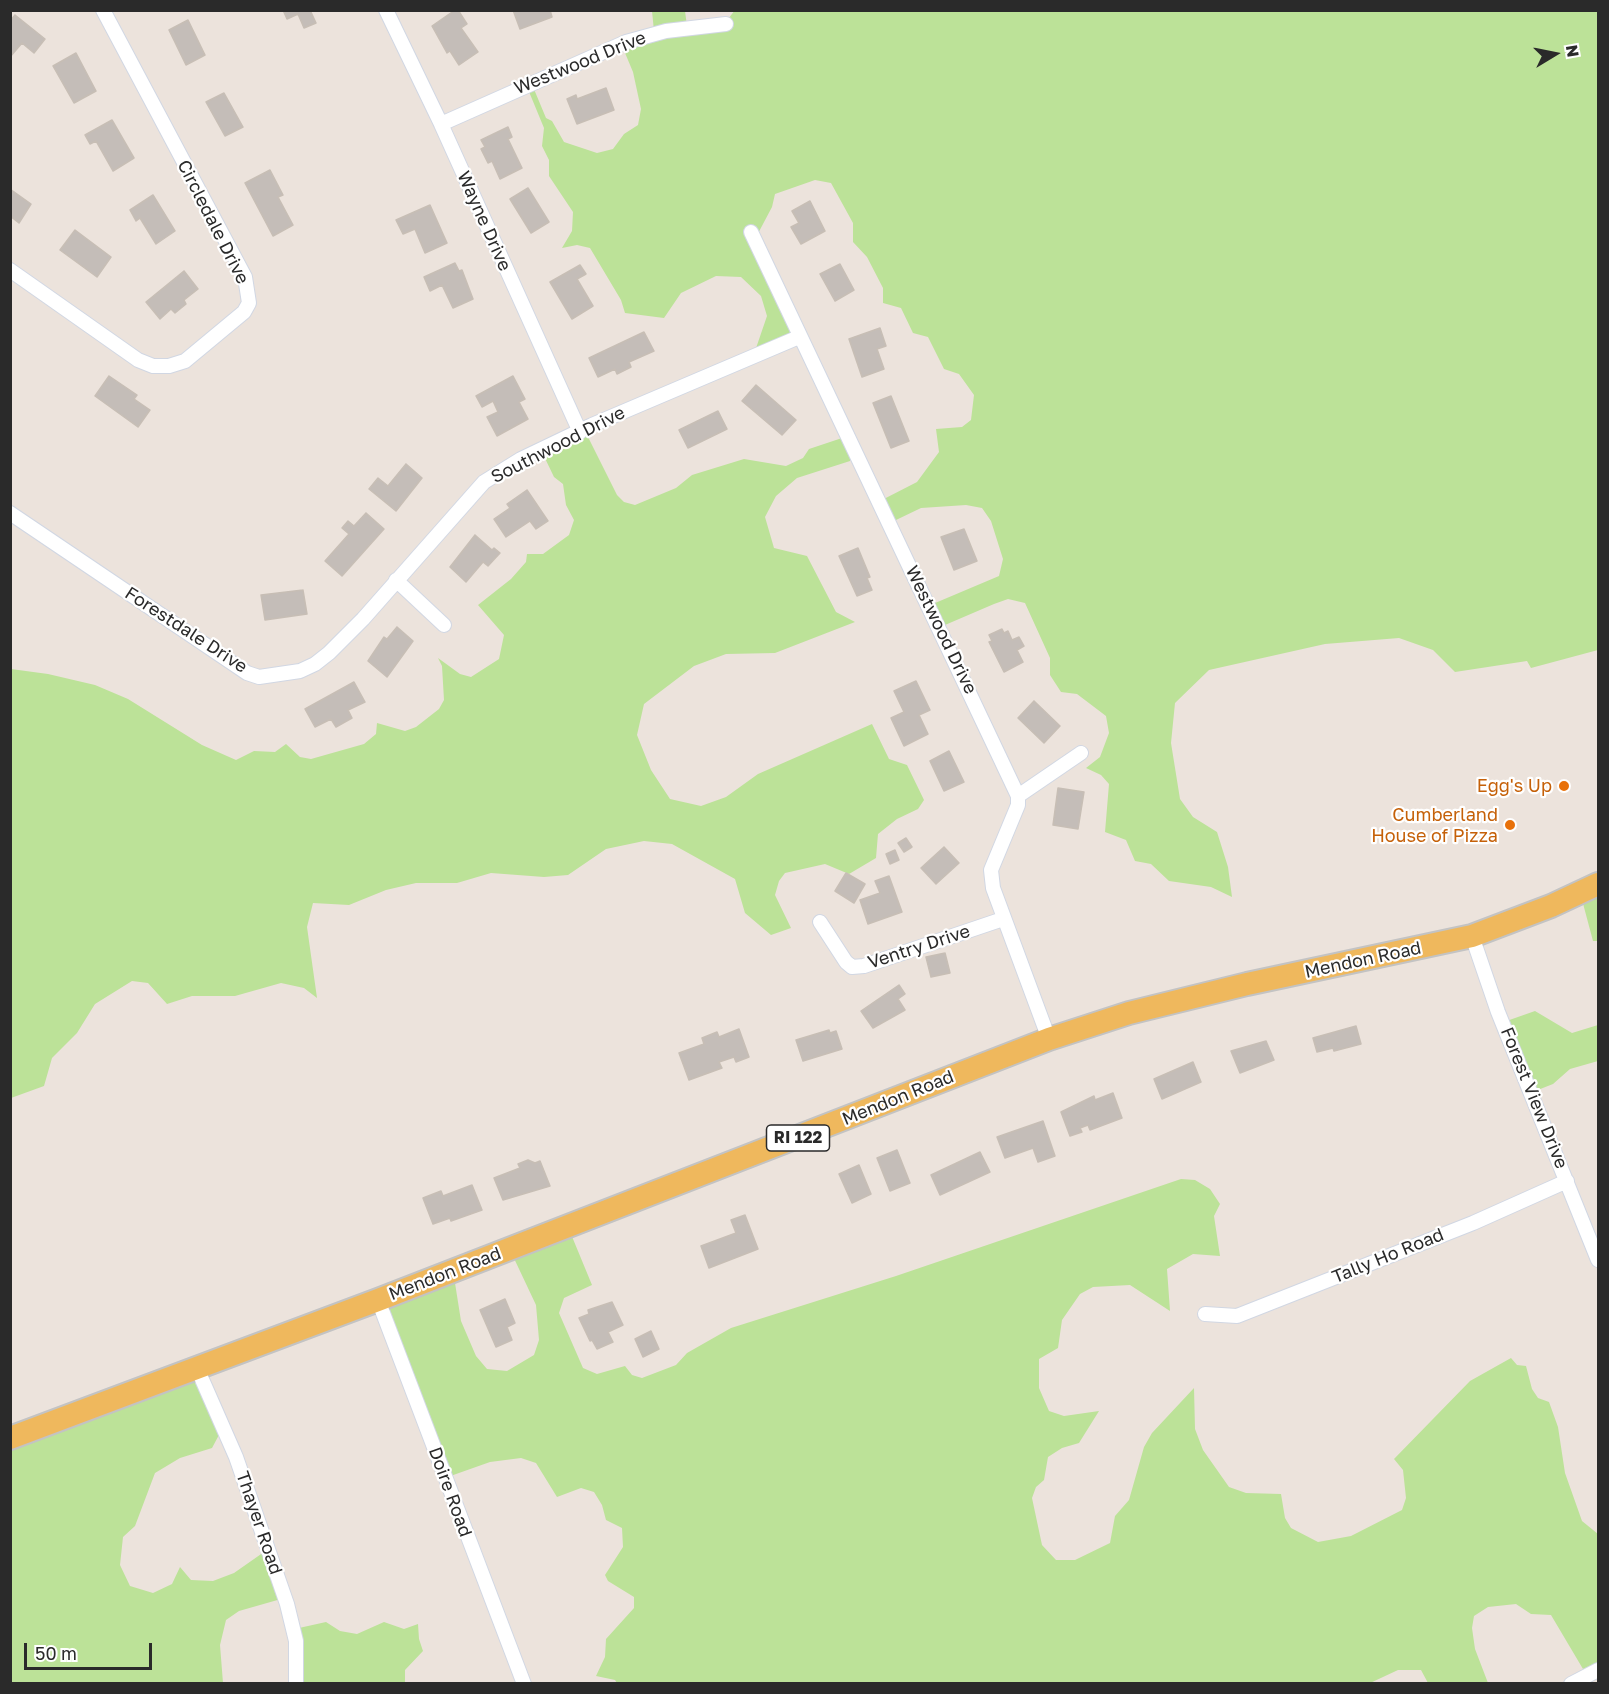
<!DOCTYPE html>
<html>
<head>
<meta charset="utf-8">
<style>
	body { margin:0 }
	#map { position:relative; width:1609px; height:1694px; overflow:hidden; background:#ece3dc; font-family:"Golos Text",sans-serif }
	canvas { display:block }
	.frame { position:absolute; inset:0; border:12px solid #2a2a2a; pointer-events:none }
	.north { position:absolute; left:1525px; top:24px; width:60px; height:60px; -webkit-text-stroke:4px #fff; paint-order:stroke; rotate:80deg; font-size:16px; font-weight:700; line-height:24px; text-align:center; color:#2a2a2a }
	.north::after { content:''; display:block; margin:auto; width:21px; height:27px; background:#2a2a2a; clip-path:polygon(50% 0,100% 100%,50% 72%,0 100%) }
	.scale { position:absolute; left:24px; top:1643px; width:128px; height:27px; box-sizing:border-box; border:3px solid #2a2a2a; border-top:0; padding-left:8px; font-size:18px; line-height:21px; white-space:nowrap; color:#2a2a2a; -webkit-text-stroke:4px #fff; paint-order:stroke }
</style>
</head>
<body>
<div id="map">
<canvas width="1609" height="1694"></canvas>
<div class="frame"></div>
<div class="north">N</div>
<div class="scale">50 m</div>
</div>
<script>
const ctx = document.querySelector('canvas').getContext('2d');
ctx.lineJoin = 'round';
function fillPath(path, color) { ctx.fillStyle = color; ctx.fill(path, 'evenodd'); }
const poly = rows => new Path2D(rows.map(r => 'M' + r).join(''));
function stroke(path, color, width, dash) { ctx.strokeStyle = color; ctx.lineWidth = width; ctx.lineCap = dash ? 'butt' : 'round'; ctx.setLineDash(dash || []); ctx.stroke(path); }
function write(font, color, halo, rows, align = 'center') {
  ctx.font = font + ' "Golos Text",sans-serif'; ctx.lineWidth = 4.5; ctx.setLineDash([]); ctx.textBaseline = 'middle'; ctx.strokeStyle = halo; ctx.fillStyle = color; for (const [text, x, y, turn = 0] of rows) {
    ctx.save(); ctx.translate(x, y); ctx.rotate((+turn || 0) * Math.PI / 180); ctx.textAlign = isNaN(turn) ? turn : align; if (halo) ctx.strokeText(text, 0, 0); ctx.fillText(text, 0, 0); ctx.restore();
  }
}
const green = poly([
	[735,10,1598,11,1598,650,1531,668,1527,661,1455,672,1433,650,1399,638,1325,644,1209,670,1175,703,1171,743,1180,799,1193,817,1217,832,1228,867,1232,897,1211,887,1169,881,1151,864,1135,861,1126,840,1105,832,1109,784,1101,775,1086,768,1100,757,1109,733,1106,716,1077,694,1061,692,1050,675,1050,658,1025,603,1008,599,994,604,938,628,928,606,999,576,1003,559,991,521,982,508,966,505,921,508,896,520,886,519,878,502,917,482,939,452,936,429,962,427,971,420,974,395,959,374,944,369,928,337,913,333,901,308,883,303,883,288,867,257,853,242,853,223,831,183,815,180,775,194,772,207,754,241,796,333,754,354,767,316,761,296,741,277,716,276,681,293,664,318,625,313,621,300,590,248,577,245,562,248,572,231,573,212,549,176,549,160,542,146,544,128,525,82,531,82,546,118,552,121,564,142,597,153,613,149,624,134,638,125,641,109,633,72,620,41,654,31,652,11,685,11,687,26,725,23],
	[584,429,617,495,624,502,635,505,676,488,692,475,744,459,786,466,803,458,809,449,845,437,852,448,850,461,797,478,776,496,765,517,774,548,807,556,836,612,855,622,775,653,726,654,694,666,644,704,637,735,651,770,670,799,701,806,726,797,758,774,872,724,889,759,907,765,924,800,918,809,897,819,878,834,876,858,849,874,825,864,785,873,779,881,775,895,791,928,771,935,745,913,735,879,672,844,644,841,606,849,568,875,544,877,491,873,457,883,416,883,386,890,349,905,313,903,307,927,317,998,304,988,281,983,235,996,192,996,167,1004,148,983,132,981,95,1004,77,1033,52,1058,44,1086,11,1098,11,669,48,674,95,685,128,699,202,745,236,760,254,751,275,752,286,744,300,757,311,759,364,744,376,734,377,723,405,731,416,727,439,709,444,700,442,666,438,658,460,674,471,677,499,659,504,635,478,605,511,579,526,562,527,554,543,554,569,535,574,520,566,505,563,484,554,477,541,450],
	[1598,884,1598,941,1593,941,1581,896],
	[1535,1011,1572,1033,1598,1025,1598,1061,1570,1069,1553,1084,1525,1095,1498,1024],
	[1181,1179,1195,1180,1210,1189,1220,1204,1214,1216,1220,1256,1193,1254,1167,1269,1170,1311,1130,1285,1093,1287,1080,1294,1062,1320,1058,1348,1039,1359,1039,1388,1049,1411,1064,1416,1099,1411,1079,1443,1062,1448,1048,1457,1044,1480,1036,1487,1032,1498,1042,1545,1056,1560,1075,1560,1110,1543,1115,1516,1129,1500,1144,1447,1152,1433,1194,1388,1195,1429,1203,1450,1229,1487,1246,1493,1281,1494,1285,1518,1291,1528,1318,1542,1351,1536,1402,1510,1406,1498,1403,1470,1394,1459,1470,1381,1511,1358,1517,1365,1526,1366,1532,1389,1538,1398,1549,1402,1558,1427,1565,1473,1582,1521,1598,1534,1598,1662,1583,1669,1551,1615,1531,1614,1516,1604,1488,1607,1474,1616,1472,1628,1475,1649,1488,1683,1428,1683,1421,1670,1398,1670,1368,1684,617,1683,615,1680,596,1676,605,1657,606,1639,634,1608,634,1597,608,1581,605,1575,623,1547,622,1528,606,1520,602,1505,594,1492,581,1488,557,1497,536,1463,521,1458,490,1462,442,1479,439,1477,374,1310,450,1269,455,1283,461,1321,476,1356,487,1369,507,1371,534,1355,539,1340,536,1305,511,1252,566,1222,592,1285,564,1298,559,1313,583,1368,597,1374,625,1366,632,1375,642,1378,676,1365,687,1353,731,1328,896,1276],
	[193,1369,220,1433,212,1448,180,1458,155,1473,135,1526,123,1537,120,1565,130,1586,153,1593,172,1584,180,1567,191,1580,213,1581,234,1573,264,1552,281,1599,239,1611,226,1620,220,1645,223,1683,11,1684,11,1437],
	[326,1622,340,1631,357,1634,384,1622,404,1629,418,1624,419,1639,423,1651,405,1670,405,1683,291,1683,290,1630]
]);
const building = poly([
	[283,10,310,10,316,23,304,28,298,14,287,19,283,10],
	[455,10,458,10,467,24,461,28,478,52,459,65,450,51,447,53,432,26,455,10],
	[513,10,550,10,552,17,520,29,513,10],
	[15,15,45,39,34,53,22,43,10,57,10,21,15,15],
	[188,20,205,55,186,65,169,30,188,20],
	[76,53,96,91,74,103,53,66,76,53],
	[606,88,614,110,577,124,567,99,576,95,577,99,606,88],
	[224,93,243,127,225,136,206,102,224,93],
	[112,120,134,158,113,171,96,141,90,144,85,135,112,120],
	[508,127,512,137,508,139,522,168,500,179,492,161,488,163,481,149,485,147,481,140,508,127],
	[270,170,283,195,278,197,293,225,273,236,245,183,270,170],
	[528,188,549,222,531,233,510,199,528,188],
	[10,189,31,204,19,223,10,216,10,189],
	[153,195,175,231,156,244,140,218,136,221,130,210,153,195],
	[810,201,825,231,801,244,791,227,799,223,792,211,810,201],
	[430,205,447,243,425,253,415,229,403,234,396,220,430,205],
	[75,230,111,257,97,277,60,250,75,230],
	[455,263,459,271,462,270,473,299,453,308,442,285,430,291,424,277,455,263],
	[840,264,854,290,835,301,820,274,840,264],
	[580,265,586,274,577,279,593,306,572,319,550,282,580,265],
	[184,271,198,289,184,300,186,304,175,313,171,309,160,319,146,302,184,271],
	[880,328,886,346,877,349,884,369,862,377,849,339,880,328],
	[644,332,654,351,629,362,631,367,617,374,615,369,598,377,589,358,644,332],
	[109,376,137,395,134,399,150,410,138,427,95,396,109,376],
	[513,376,525,399,519,402,528,419,497,436,487,417,498,412,493,401,482,407,476,396,513,376],
	[756,385,796,420,782,435,742,401,756,385],
	[891,396,909,441,891,448,873,403,891,396],
	[718,411,727,429,688,448,679,430,718,411],
	[406,464,422,478,396,511,369,489,378,478,388,486,406,464],
	[527,490,548,521,536,529,530,521,506,537,494,519,510,508,507,504,527,490],
	[366,513,384,529,342,576,325,561,349,534,342,528,348,521,354,526,366,513],
	[964,529,977,561,954,570,941,537,964,529],
	[475,535,492,550,494,548,500,553,488,566,483,562,466,582,450,567,475,535],
	[858,548,870,577,867,578,872,590,857,596,839,556,858,548],
	[303,590,307,614,265,620,261,595,303,590],
	[397,627,413,641,387,677,368,661,384,637,387,639,397,627],
	[1002,629,1004,633,1008,631,1012,640,1019,637,1024,646,1017,650,1023,662,1004,672,989,642,992,641,989,635,1002,629],
	[916,681,930,710,919,715,928,734,904,746,891,718,904,712,894,691,916,681],
	[354,682,365,702,348,710,352,718,336,727,331,719,315,727,305,709,354,682],
	[1034,701,1060,726,1044,743,1018,718,1034,701],
	[949,751,964,782,944,791,930,761,949,751],
	[1058,788,1084,792,1078,829,1053,825,1058,788],
	[906,838,912,847,904,852,898,843,906,838],
	[944,847,959,863,936,884,921,868,944,847],
	[895,850,899,860,890,864,886,854,895,850],
	[846,873,865,884,854,903,835,891,846,873],
	[889,876,902,912,868,924,860,900,880,893,875,881,889,876],
	[945,953,950,973,931,977,926,957,945,953],
	[899,985,905,994,898,999,905,1010,873,1028,861,1011,899,985],
	[1356,1026,1361,1044,1334,1051,1333,1048,1317,1052,1313,1038,1356,1026],
	[739,1029,749,1057,736,1062,734,1057,719,1062,722,1068,689,1080,679,1053,704,1044,702,1038,717,1032,719,1037,739,1029],
	[829,1030,830,1033,836,1031,842,1049,803,1061,796,1040,829,1030],
	[1266,1041,1274,1060,1240,1073,1231,1051,1266,1041],
	[1193,1062,1201,1082,1162,1099,1154,1079,1193,1062],
	[1113,1093,1122,1118,1090,1130,1088,1125,1080,1128,1082,1132,1070,1136,1061,1112,1094,1096,1095,1100,1113,1093],
	[1043,1121,1055,1156,1038,1162,1033,1148,1005,1158,997,1137,1043,1121],
	[897,1150,910,1183,890,1191,877,1158,897,1150],
	[980,1152,990,1172,940,1195,931,1175,980,1152],
	[528,1160,535,1163,540,1161,550,1186,503,1200,494,1178,520,1168,518,1164,528,1160],
	[859,1165,871,1194,852,1203,839,1174,859,1165],
	[472,1185,482,1210,451,1221,450,1218,433,1224,423,1198,441,1191,443,1196,472,1185],
	[745,1215,758,1249,709,1268,701,1246,736,1233,731,1220,745,1215],
	[505,1299,515,1323,507,1327,512,1340,496,1347,480,1310,505,1299],
	[612,1302,623,1325,608,1332,613,1342,597,1349,592,1340,590,1341,579,1318,589,1314,588,1310,612,1302],
	[651,1331,659,1349,643,1357,635,1339,651,1331]
]);
const minor = poly([
	[386,10,441,124,580,432],
	[441,124,626,42,666,31,726,24],
	[751,232,1018,796,1018,805,991,870,993,888,1049,1039],
	[10,270,138,360,153,366,169,366,185,361,244,312,249,303,245,277,103,10],
	[10,513,247,673,259,677,300,671,315,664,329,653,363,619,484,482,521,459,592,425,799,337],
	[396,580,444,625],
	[1018,796,1081,753],
	[820,922,846,962,852,967,864,966,1003,919],
	[1472,936,1498,1012,1598,1260],
	[378,1300,524,1684],
	[1205,1314,1237,1316,1473,1223,1567,1181],
	[197,1368,236,1457,287,1604,296,1641,296,1684],
	[1571,1684,1598,1670]
]);
const primary = poly([
	[10,1438,378,1300,1049,1039,1129,1013,1247,984,1472,936,1551,906,1598,884]
]);
const markers = [
	[1564,786,6,"#e8710a"],
	[1510,825,6,"#e8710a"]
];
const shields = [
	[798,1138,63]
];
const shieldNames = [
	["RI 122",798,1138]
];
const streetNames = [
	["Westwood Drive",580,63,-22],
	["Wayne Drive",484,221,66],
	["Circledale Drive",213,222,63],
	["Southwood Drive",558,445,-27],
	["Forestdale Drive",186,630,33],
	["Westwood Drive",941,630,64],
	["Ventry Drive",919,947,-18],
	["Mendon Road",1363,960,-12],
	["Mendon Road",898,1098,-22],
	["Forest View Drive",1534,1098,68],
	["Tally Ho Road",1388,1256,-22],
	["Mendon Road",445,1274,-21],
	["Doire Road",450,1492,70],
	["Thayer Road",259,1523,71]
];
const foodNames = [
	["Egg's Up",1552,786],
	["Cumberland",1498,815],
	["House of Pizza",1498,836]
];
fillPath(green, '#bce298');
fillPath(building, '#c4bdb8');
stroke(building, '#c7beb5', 1.5);
stroke(minor, '#d1d7e3', 16);
stroke(primary, '#c3c3c3', 26);
stroke(minor, '#fff', 14);
stroke(primary, '#efb85d', 22);
for (const [x, y, r, color] of markers) { const dot = new Path2D(); dot.arc(x, y, r, 0, 2 * Math.PI); ctx.fillStyle = color; ctx.fill(dot); stroke(dot, '#fff', 2); }
for (const [x, y, w] of shields) { const box = new Path2D(); box.roundRect(x - w / 2, y - 13, w, 26, 4.5); ctx.fillStyle = '#fff'; ctx.fill(box); stroke(box, '#2a2a2a', 1.5); }
write('bold 16px', '#2a2a2a', null, shieldNames);
write('18px', '#2a2a2a', '#fff', streetNames);
write('18px', '#c56008', '#fff', foodNames, 'right');
</script>
</body>
</html>
